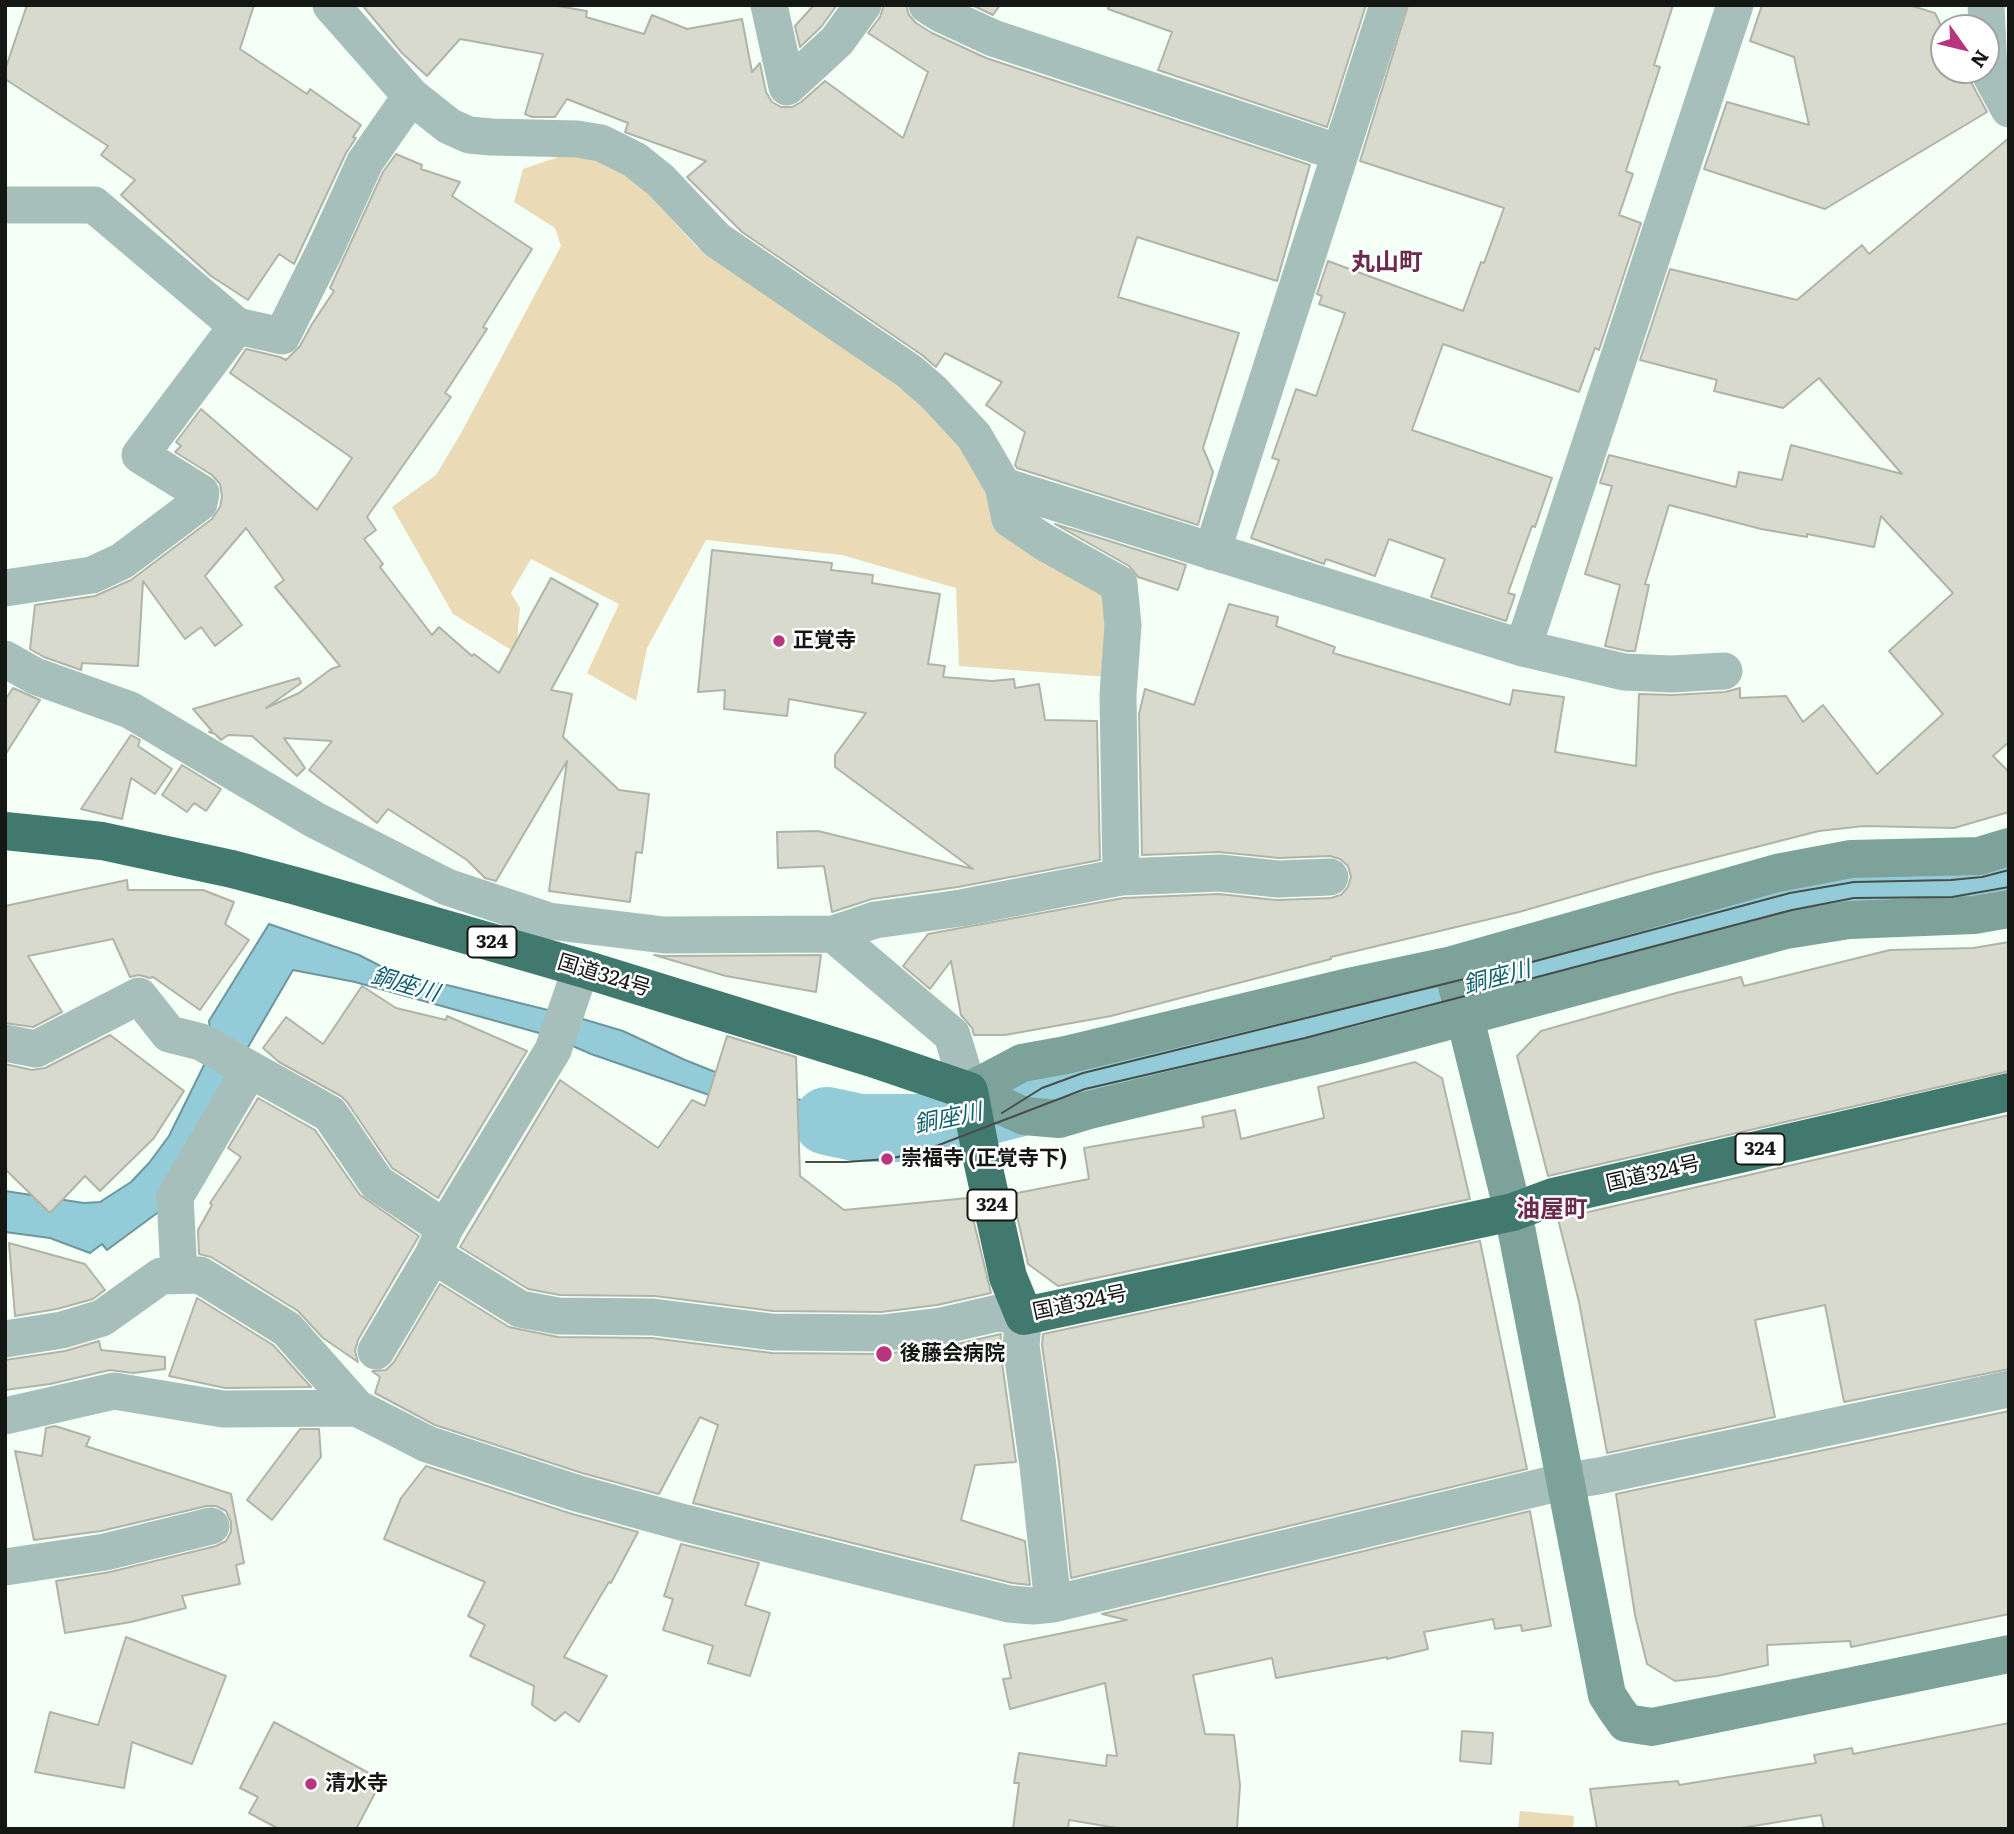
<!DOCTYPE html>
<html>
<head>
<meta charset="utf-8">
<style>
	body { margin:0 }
	#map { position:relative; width:2014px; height:1834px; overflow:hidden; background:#f4fff6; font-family:Literata,serif }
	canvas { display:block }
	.frame { position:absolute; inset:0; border:7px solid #141714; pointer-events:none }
	.north { position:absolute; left:1930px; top:14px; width:70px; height:70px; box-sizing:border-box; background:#fff; border:2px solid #a1a2a1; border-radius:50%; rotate:124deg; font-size:19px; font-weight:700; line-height:28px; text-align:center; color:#141714 }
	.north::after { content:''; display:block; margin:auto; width:24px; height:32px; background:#b8367e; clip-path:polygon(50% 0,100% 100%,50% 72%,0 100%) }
</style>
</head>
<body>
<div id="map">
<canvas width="2014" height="1834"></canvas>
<div class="frame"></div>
<div class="north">N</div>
</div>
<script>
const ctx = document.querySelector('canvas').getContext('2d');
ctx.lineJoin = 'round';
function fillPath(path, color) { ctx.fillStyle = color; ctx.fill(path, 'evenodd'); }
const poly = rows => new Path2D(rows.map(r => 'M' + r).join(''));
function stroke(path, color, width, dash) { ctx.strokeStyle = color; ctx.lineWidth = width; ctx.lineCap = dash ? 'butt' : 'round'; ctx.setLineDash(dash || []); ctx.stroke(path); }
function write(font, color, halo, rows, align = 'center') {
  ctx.font = font + ' Literata,"Noto Sans JP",serif'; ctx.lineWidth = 5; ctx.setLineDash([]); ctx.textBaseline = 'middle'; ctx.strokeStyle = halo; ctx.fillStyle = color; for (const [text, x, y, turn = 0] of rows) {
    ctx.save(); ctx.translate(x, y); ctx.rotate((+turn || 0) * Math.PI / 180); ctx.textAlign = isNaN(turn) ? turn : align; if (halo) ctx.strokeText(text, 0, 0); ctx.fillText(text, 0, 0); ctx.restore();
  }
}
const green = poly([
	[576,151,634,179,697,247,919,401,1110,589,1107,677,959,666,956,588,842,555,706,540,647,648,636,701,587,673,619,604,531,559,511,593,520,608,516,653,453,614,392,507,436,475,461,433,561,246,555,228,514,202,523,169],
	[1520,1811,1574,1816,1573,1829,1518,1829]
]);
const water = poly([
	[269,924,359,955,398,975,451,986,576,1017,623,1031,685,1060,748,1085,811,1103,907,1119,921,1128,862,1148,591,1054,550,1036,355,982,293,970,244,1054,164,1208,107,1250,102,1244,90,1253,50,1238,5,1232,5,1191,84,1203,100,1202,131,1182,149,1163,169,1136,208,1057,211,1035,209,1021,269,924]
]);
const river = poly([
	[827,1121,860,1128,921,1128,1780,904,1839,892,1957,888,2009,879]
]);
const building = poly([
	[27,5,254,5,240,49,307,94,310,89,361,125,353,137,356,138,346,153,294,264,279,254,248,300,211,276,121,195,135,180,101,155,108,146,5,79,5,70,27,5],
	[362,5,552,5,587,11,586,17,644,34,652,15,687,29,742,19,752,72,760,63,766,92,772,102,781,107,792,107,801,102,825,81,903,138,928,72,868,33,880,17,884,5,906,5,909,15,916,23,932,33,986,58,1310,165,1277,281,1137,237,1118,297,1239,333,1203,448,1213,472,1198,525,1017,468,1015,465,1025,432,986,405,1002,382,945,353,936,367,922,355,742,232,687,177,706,161,630,134,625,132,628,123,567,99,555,117,532,117,525,114,543,54,460,39,427,76,402,53,362,5],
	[814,5,837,5,821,27,800,47,795,26,814,5],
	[972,5,1000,5,993,15,972,5],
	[1109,5,1366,5,1327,127,1158,70,1172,32,1108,9,1109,5],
	[1408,5,1673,5,1654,65,1660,67,1626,171,1633,174,1619,215,1641,223,1599,350,1595,348,1579,392,1443,344,1412,430,1552,478,1535,527,1532,526,1508,593,1515,595,1506,621,1431,597,1445,559,1389,539,1375,576,1326,559,1324,564,1251,538,1279,460,1272,458,1296,389,1316,396,1345,313,1319,304,1322,296,1317,294,1328,261,1463,311,1481,262,1484,263,1504,208,1360,161,1408,5],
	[1762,5,1909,5,1935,13,1944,32,1944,70,1968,70,1971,82,1987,112,1825,209,1704,169,1727,102,1809,125,1794,57,1750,41,1762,5],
	[2009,138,2009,742,1993,756,2009,772,2009,812,1954,828,1864,826,1819,831,1654,873,1519,912,1331,957,1331,959,1111,1016,1005,1035,974,1035,972,1028,961,1015,951,961,930,989,903,966,928,934,1123,898,1219,894,1276,900,1331,898,1341,895,1348,887,1351,877,1348,866,1340,859,1330,856,1279,858,1219,852,1142,855,1139,714,1145,689,1194,705,1229,604,1278,617,1276,626,1335,647,1333,653,1510,705,1513,690,1564,697,1555,752,1636,766,1639,694,1673,695,1725,692,1740,688,1740,698,1786,696,1803,722,1823,705,1877,774,1943,714,1889,651,1953,593,1881,516,1874,547,1807,534,1807,537,1761,529,1669,505,1645,584,1649,585,1635,651,1627,651,1605,646,1620,585,1585,574,1612,486,1600,483,1609,455,1736,487,1739,472,1782,480,1791,445,1902,474,1819,378,1783,408,1714,391,1717,380,1640,360,1670,269,1797,300,1862,245,1869,254,2009,138],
	[396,154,422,165,421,169,460,182,452,196,532,249,483,327,487,329,445,393,451,397,367,517,376,530,364,539,383,564,380,567,432,635,439,627,472,656,474,654,499,673,551,578,598,604,551,690,572,694,563,737,619,790,649,794,642,853,636,852,630,902,549,891,567,761,496,881,485,878,467,860,388,809,377,823,309,770,332,741,284,738,305,768,297,776,252,736,228,735,221,740,215,734,209,732,212,731,193,709,299,678,301,683,266,708,299,693,331,669,340,666,275,587,284,580,246,528,205,576,242,625,215,646,201,627,185,639,143,581,138,666,82,663,81,670,44,657,30,649,35,605,95,596,131,580,212,519,220,507,222,496,220,484,212,475,175,452,181,446,176,442,201,409,317,510,352,458,230,373,246,349,280,357,286,360,300,346,312,324,334,291,330,288,383,172,396,154],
	[1055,524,1186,565,1178,590,1138,577,1129,566,1055,524],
	[712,550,832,563,831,570,873,575,872,583,940,594,928,664,945,666,943,677,992,681,1014,679,1015,688,1039,684,1045,720,1097,721,1100,860,958,887,872,899,832,912,824,866,778,868,777,832,818,831,973,869,835,767,835,755,866,713,789,699,787,716,724,709,725,690,698,692,712,550],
	[13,688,40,700,5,755,5,700,13,688],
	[131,735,140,740,138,746,172,769,155,794,131,778,122,819,81,809,131,735],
	[182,765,221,789,206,811,194,803,187,812,162,795,182,765],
	[127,880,128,890,203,890,234,902,225,924,249,940,200,1010,153,977,150,978,139,975,130,977,113,939,28,956,62,1012,33,1027,5,1023,5,906,127,880],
	[2009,942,2009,1071,1548,1176,1517,1056,1541,1031,1676,993,1741,977,1744,986,1890,950,1973,948,2009,942],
	[654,955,664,956,821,955,816,992,726,976,654,955],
	[362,986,396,1008,446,1020,447,1016,527,1051,438,1198,392,1168,347,1102,341,1096,279,1062,263,1048,286,1017,323,1044,362,986],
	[110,1035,184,1091,154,1138,100,1191,85,1176,50,1213,5,1169,5,1064,32,1070,45,1068,110,1035],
	[727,1036,796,1057,800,1176,844,1210,968,1198,991,1293,937,1305,881,1312,773,1311,655,1296,560,1295,528,1289,460,1247,560,1080,658,1148,692,1100,705,1106,727,1036],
	[1415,1062,1442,1078,1470,1199,1058,1286,1028,1264,1012,1194,1089,1179,1084,1148,1204,1127,1202,1117,1235,1110,1241,1139,1324,1118,1318,1087,1415,1062],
	[258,1098,315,1130,360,1195,419,1236,358,1340,355,1351,358,1362,323,1338,298,1311,211,1257,199,1254,198,1230,212,1205,210,1203,241,1157,228,1148,258,1098],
	[2009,1115,2009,1369,1844,1402,1825,1305,1755,1320,1775,1417,1607,1453,1579,1302,1558,1219,2009,1115],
	[1480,1241,1527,1469,1071,1578,1059,1463,1042,1345,1043,1334,1480,1241],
	[9,1243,85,1264,105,1290,93,1299,57,1309,15,1316,9,1243],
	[440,1284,509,1327,558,1337,652,1338,772,1353,882,1354,944,1347,1001,1334,1000,1348,1016,1462,975,1465,961,1520,1025,1541,1030,1585,1012,1583,693,1503,718,1425,700,1417,659,1494,582,1473,435,1425,375,1393,380,1377,372,1371,386,1370,394,1362,440,1284],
	[197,1298,273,1345,311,1387,225,1388,169,1376,197,1298],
	[99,1341,101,1350,165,1357,165,1369,133,1373,110,1370,50,1384,5,1390,5,1360,65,1351,99,1341],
	[2009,1411,2009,1614,1851,1647,1850,1641,1767,1645,1768,1665,1717,1676,1675,1681,1647,1664,1635,1615,1616,1494,2009,1411],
	[55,1426,90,1437,86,1446,231,1494,244,1563,236,1565,240,1584,182,1596,186,1608,131,1622,65,1633,56,1581,110,1572,216,1546,226,1541,231,1532,231,1522,226,1511,216,1506,207,1506,101,1531,34,1540,15,1451,42,1456,46,1428,55,1426],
	[300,1429,319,1429,321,1457,272,1520,247,1500,300,1429],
	[426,1466,569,1513,638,1532,611,1583,609,1582,564,1657,607,1676,579,1722,565,1712,555,1721,532,1705,534,1686,470,1656,485,1625,468,1616,485,1582,384,1539,401,1498,426,1466],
	[1530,1511,1551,1626,1522,1631,1521,1625,1495,1629,1493,1619,1424,1632,1428,1649,1387,1659,1387,1657,1276,1678,1272,1658,1193,1675,1205,1734,1234,1735,1240,1785,1237,1829,1123,1829,1069,1820,1068,1829,1013,1829,1019,1783,1014,1783,1019,1753,1106,1766,1107,1755,1117,1756,1105,1683,1010,1709,1003,1679,1011,1678,1004,1645,1127,1620,1102,1614,1530,1511],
	[681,1544,759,1563,745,1605,770,1613,750,1676,708,1663,713,1646,663,1630,673,1599,664,1596,681,1544],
	[126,1637,226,1676,192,1764,132,1742,124,1788,35,1772,50,1712,98,1725,126,1637],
	[274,1722,382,1780,356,1829,279,1829,249,1813,258,1797,240,1788,274,1722],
	[2009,1723,2009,1829,1824,1829,1821,1815,1735,1829,1597,1829,1590,1789,1678,1781,1679,1785,1816,1763,1814,1755,1852,1748,1853,1754,2009,1723],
	[1462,1731,1493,1733,1491,1764,1460,1761,1462,1731]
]);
const street = poly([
	[331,5,411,96,449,126,469,135,491,137,577,139,601,143,635,160,660,180,717,240,910,372,933,392,974,436,1003,486,1523,648,1624,672,1672,674,1724,671],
	[769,5,787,87,837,41,863,5],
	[927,5,941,14,993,38,1340,153],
	[1986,5,1989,72,2009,109],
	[5,205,94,205,237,326,282,336,325,250,365,162,411,96],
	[1003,486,1010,519,1044,542,1119,584,1123,625,1118,695,1121,877],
	[1212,552,1388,5],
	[5,588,92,575,122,561,199,503,201,493,140,455,237,326],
	[1523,648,1735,5],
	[5,659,35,676,130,710,315,820,447,887,549,921,664,935,833,934,952,1035,969,1091],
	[833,934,875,920,961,908,1121,877,1220,873,1278,879,1330,877],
	[5,1043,36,1049,139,996,169,1034,201,1042,330,1114,377,1183,445,1228],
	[433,1255,520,1309,558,1316,653,1317,772,1332,882,1333,941,1326,998,1313,1024,1316,1021,1345,1038,1466,1053,1604],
	[179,1274,175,1197,250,1069],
	[5,1339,62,1330,102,1318,161,1276,200,1275,287,1329,357,1408,427,1444,576,1493,685,1523,1009,1604,1033,1606,1053,1604,1566,1481,1599,1476,2009,1389],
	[376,1351,433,1255,445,1228,553,1050,581,968],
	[5,1416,114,1391,223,1409,357,1408],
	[5,1567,105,1552,211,1526]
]);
const secondary = poly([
	[1452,965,1513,1212,1607,1695,1616,1709,1626,1723,1652,1727,2009,1654],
	[969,1091,1022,1063,1066,1055,1353,986,1452,965,1777,873,1851,859,1979,856,2009,847],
	[969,1091,1024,1116,1059,1119,1089,1110,1363,1044,1786,930,1849,920,1974,915,2009,909]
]);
const highway = poly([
	[5,831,102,841,232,869,296,886,581,968,872,1058,969,1091,983,1164,1008,1277,1024,1316,1513,1212,1553,1197,2009,1092]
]);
const tram = poly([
	[1002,1113,1042,1088,1083,1073,1517,966,1790,893,1854,882,1951,880,1982,877,2009,870],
	[806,1162,846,1162,887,1159,918,1153,1085,1089,1305,1038,1792,910,1854,898,1952,897,2009,887]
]);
const markers = [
	[779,641,7,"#b8367e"],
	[887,1159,7,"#b8367e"],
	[884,1354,9,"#b8367e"],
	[311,1784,7,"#b8367e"]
];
const shields = [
	[492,942,49],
	[1760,1149,49],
	[992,1205,49]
];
const shieldNames = [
	["324",492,942],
	["324",1760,1149],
	["324",992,1205]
];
const poiNames = [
	["正覚寺",793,641],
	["崇福寺 (正覚寺下)",901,1159],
	["後藤会病院",900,1354],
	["清水寺",325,1784]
];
const streetNames = [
	["国道324号",604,976,17],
	["国道324号",1653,1174,-13],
	["国道324号",1080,1303,-12]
];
const waterNames = [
	["銅座川",1497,978,-15],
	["銅座川",405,985,16],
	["銅座川",948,1119,-12]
];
const quarterNames = [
	["丸山町",1387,263],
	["油屋町",1552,1210]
];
fillPath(green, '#ebdab6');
fillPath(water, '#93ccd8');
stroke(water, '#6d969d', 2);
stroke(river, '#93ccd8', 68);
fillPath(building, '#d8dace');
stroke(building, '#b0b3a7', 2);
stroke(street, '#a7bfba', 37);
stroke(secondary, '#7da29a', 38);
stroke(highway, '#42796f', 38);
stroke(tram, '#484d49', 2);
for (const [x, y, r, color] of markers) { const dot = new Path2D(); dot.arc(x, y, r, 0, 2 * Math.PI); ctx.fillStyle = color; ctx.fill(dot); stroke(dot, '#fff', 2.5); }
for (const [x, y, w] of shields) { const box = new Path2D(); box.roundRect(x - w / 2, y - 15.5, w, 31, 5); ctx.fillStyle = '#fff'; ctx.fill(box); stroke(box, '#141714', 2); }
write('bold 19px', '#141714', null, shieldNames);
write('bold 21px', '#141714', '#fff', poiNames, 'left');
write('21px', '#141714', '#fff', streetNames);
write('italic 23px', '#12616e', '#fff', waterNames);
write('bold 24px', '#6b2b4c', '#fff', quarterNames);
</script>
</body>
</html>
